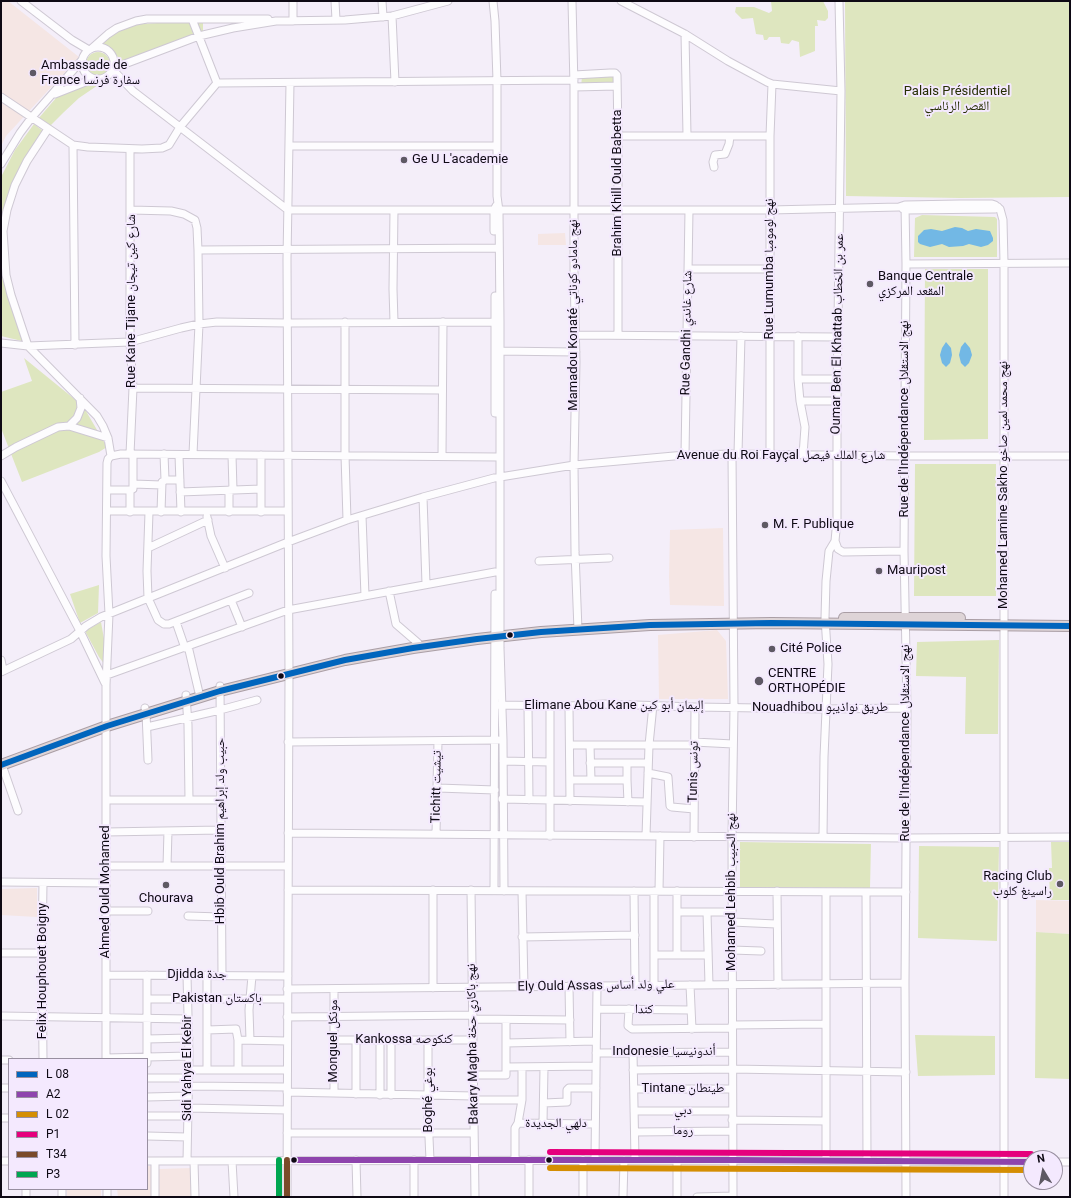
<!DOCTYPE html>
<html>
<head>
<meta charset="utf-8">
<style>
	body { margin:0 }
	#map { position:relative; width:1071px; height:1198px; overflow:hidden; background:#f4eef9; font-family:Roboto,sans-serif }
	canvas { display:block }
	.frame { position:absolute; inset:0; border:2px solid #0e0914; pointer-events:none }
	.legend { position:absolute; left:8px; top:1058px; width:140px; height:132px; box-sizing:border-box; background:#f4e9fe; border:1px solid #988fa0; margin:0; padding:5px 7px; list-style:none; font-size:12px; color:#0e0914 }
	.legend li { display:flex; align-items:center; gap:8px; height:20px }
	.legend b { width:20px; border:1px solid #988fa0 }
	.north { position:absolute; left:1023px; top:1150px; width:40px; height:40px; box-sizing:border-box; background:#f4e9fe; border:1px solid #988fa0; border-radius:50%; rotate:350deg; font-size:11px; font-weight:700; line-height:16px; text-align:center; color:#0e0914 }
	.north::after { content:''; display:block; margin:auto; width:14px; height:18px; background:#5e5964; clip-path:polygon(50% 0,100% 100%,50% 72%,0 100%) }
</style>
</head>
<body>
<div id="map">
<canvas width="1071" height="1198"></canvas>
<div class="frame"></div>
<ul class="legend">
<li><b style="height:5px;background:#0065bd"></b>L 08</li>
<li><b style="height:5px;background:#8e44ad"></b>A2</li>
<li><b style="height:5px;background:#d48e03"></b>L 02</li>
<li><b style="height:5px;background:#e5007d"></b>P1</li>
<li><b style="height:5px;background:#7a4b2a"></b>T34</li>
<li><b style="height:5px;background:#00a651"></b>P3</li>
</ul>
<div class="north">N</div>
</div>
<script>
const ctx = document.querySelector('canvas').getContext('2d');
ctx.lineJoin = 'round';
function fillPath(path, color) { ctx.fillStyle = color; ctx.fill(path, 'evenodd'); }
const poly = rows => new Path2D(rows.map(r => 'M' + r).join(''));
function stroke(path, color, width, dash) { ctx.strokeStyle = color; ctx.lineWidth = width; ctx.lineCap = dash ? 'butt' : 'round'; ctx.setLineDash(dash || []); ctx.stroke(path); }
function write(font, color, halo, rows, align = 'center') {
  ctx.font = font + ' Roboto,"Noto Naskh Arabic",sans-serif'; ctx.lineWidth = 4; ctx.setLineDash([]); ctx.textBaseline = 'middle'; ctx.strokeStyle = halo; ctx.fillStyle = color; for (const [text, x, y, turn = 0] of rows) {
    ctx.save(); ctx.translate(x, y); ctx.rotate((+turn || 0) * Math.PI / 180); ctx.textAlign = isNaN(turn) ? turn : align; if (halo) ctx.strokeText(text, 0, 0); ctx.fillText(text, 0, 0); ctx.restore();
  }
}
const commercial = poly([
	[1,1,8,1,79,57,6,136,1,146],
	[565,233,566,245,538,245,538,234],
	[723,528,724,606,670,605,669,577,670,530],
	[717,630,726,641,728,699,659,699,658,635],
	[37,888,37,917,1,915,1,889],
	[1036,900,1070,901,1070,934,1036,932],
	[147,1166,152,1166,152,1197,118,1197,117,1189,147,1189],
	[193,1168,193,1197,159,1197,159,1169],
	[67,1189,101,1189,101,1197,67,1197]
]);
const green = poly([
	[771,1,823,1,828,11,828,18,825,21,817,20,818,26,815,26,815,51,800,57,799,42,792,40,789,44,781,43,780,37,769,37,767,40,764,40,763,35,756,34,753,18,742,19,735,12,736,7,754,7,769,13,772,11],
	[845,1,1070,1,1070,197,960,198,846,196],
	[157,23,203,23,203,32,120,66,118,57,113,51,107,46,101,45,114,34,128,27,141,24],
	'86 64a12 12 0 1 1 24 0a12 12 0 1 1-24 0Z',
	[582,77,613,77,613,85,581,86],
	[104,81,79,98,64,112,48,128,38,119,56,98,71,89,92,82],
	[34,124,48,135,10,189,1,220,1,177,15,150],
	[922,215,995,217,997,219,997,257,914,257,915,218],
	[1,224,9,293,22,341,1,336],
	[925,269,988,269,988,439,924,440],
	[24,358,83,406,107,447,99,452,22,482,1,428,1,392,32,381],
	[915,464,996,464,996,596,914,596],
	[99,585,98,613,80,623,70,594],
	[101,622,106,650,105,665,99,657,85,631],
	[999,640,998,734,965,734,966,677,916,676,917,642],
	[740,842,871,844,870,888,740,887],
	[1051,842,1070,842,1070,900,1050,900,1049,868,1052,868],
	[919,846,999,847,997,941,918,938],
	[1036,932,1070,934,1070,1079,1035,1078],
	[915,1035,995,1036,995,1075,918,1076]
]);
const water = poly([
	[955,227,962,228,968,231,976,229,990,231,993,238,993,241,988,245,981,247,969,244,963,246,949,247,942,244,930,247,920,244,918,242,918,236,924,230,931,229,942,231],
	[946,342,951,348,952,355,950,363,946,367,942,363,940,355,942,348],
	[965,342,970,348,972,355,969,363,965,367,961,363,959,355,961,347]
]);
const minor = poly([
	[21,1,72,40,89,50],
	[335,1,336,20],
	[382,1,383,17],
	[493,1,495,21,497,81,497,196,499,211,500,322,500,648,503,740,504,891],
	[572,1,574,87,574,273,576,362,574,465,575,552,578,630],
	[621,1,685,34,728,61,767,82,772,84,841,91],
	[392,16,395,82],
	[192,19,217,83],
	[293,21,293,1],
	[685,34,687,135],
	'82 63a16 16 0 1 1 32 0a16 16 0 1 1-32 0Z',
	[91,49,108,34,117,28,136,21,147,19,268,19],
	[114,68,199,36,233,28,276,21,345,20,392,16,448,1],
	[113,70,133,91,288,210,770,210,899,207,905,205,960,204,992,204,995,205,1000,209,1003,220,1004,263,1004,1197],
	[574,75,610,73,615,73,617,75,618,136,618,335],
	[574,87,617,86],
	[55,94,93,79],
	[1,97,73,145,88,147,142,149,162,148,169,145,180,127,217,83,574,80],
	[48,129,27,161,15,185,7,210,3,231,6,275,11,295,28,346,97,416,103,426,108,438,111,456],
	[618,136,770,136],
	[73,145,75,345],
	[289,146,496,146],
	[130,149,130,342,133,388,130,454],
	[1,164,20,133,32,117,82,60],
	[714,167,713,162,715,155,725,154,729,144,730,136],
	[905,205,906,264,904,551,907,708,905,983,906,1197],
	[903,209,906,210,995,209,998,207],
	[131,210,171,211,184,214,195,220,197,228,198,250,199,324,193,454],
	[394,210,393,289,394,322],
	[494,231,494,210,496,206],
	[198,250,499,248],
	[906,264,1070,263],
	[688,269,770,269],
	[345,322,345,455,347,520],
	[575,335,837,337],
	[798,336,798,379,800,401,805,427,803,455],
	[1,343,28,346,130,342,181,328,199,324,217,322,287,323,500,322],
	[497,351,576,352],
	[798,379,837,379],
	[133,388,442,390],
	[800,401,837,401],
	[495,413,495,296],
	[69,426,77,418,81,408,80,398],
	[164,454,165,480],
	[732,454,734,707,732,837,733,1197],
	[738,454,741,336],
	[770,454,770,136,772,84],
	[179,455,181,512],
	[232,455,233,490],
	[261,455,261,512],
	[685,455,689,210],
	[1,456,16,447,58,427,69,426,108,438],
	[442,456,443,322],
	[1,481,80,631,105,683],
	[133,484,162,485],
	[107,490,130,490,133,489,133,454],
	[180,492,261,489],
	[423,497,426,584],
	[107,511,288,511],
	[130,512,130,490],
	[149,512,147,571,148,598,158,620,164,624,169,624,249,593],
	[161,512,162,482,165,480,180,480],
	[229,512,229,490],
	[362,516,365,596],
	[207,517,211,536,225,568],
	[835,541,838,549,843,552,904,551],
	[148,548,208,520],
	[539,561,609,558],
	[389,591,396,624,418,643],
	[231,600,242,627],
	[176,622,185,648],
	[188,646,200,697],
	[1,660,3,670],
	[1,672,71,639,86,626,101,617,288,542,347,520,423,497,494,478,574,465,685,455,738,454,906,456,1070,456],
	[107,675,288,610,495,572],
	[220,686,222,975],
	[186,695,188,725,189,800],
	[497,705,569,706,605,704,695,707,825,709,907,708],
	[528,706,529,800],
	[550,706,550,836],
	[569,706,570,801],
	[145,708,146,713,148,760],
	[147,727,220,710,257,700],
	[288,742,498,740],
	[694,742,733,744],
	[570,745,694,745],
	[590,745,591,780],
	[503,761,549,762],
	[590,763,648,763],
	[627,763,627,780],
	[2,765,18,811],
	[648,773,668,777,670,806,672,807,694,809],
	[570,780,627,780,628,802],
	[438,788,495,790],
	[502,799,647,802],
	[106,800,220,800],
	[106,832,220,830],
	[288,833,906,838,1070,837],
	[436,834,438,741],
	[646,836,649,745,653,705],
	[694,837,695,707],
	[823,837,824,757,828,664,825,618,826,581,829,551,835,541,837,519,837,401,841,91,839,1],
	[106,866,288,866],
	[167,866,168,831],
	[1,882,106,883],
	[43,883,42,953,43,1059],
	[288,890,906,892],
	[433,890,433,988],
	[471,890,475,1197],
	[494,890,495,594],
	[522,891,524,987],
	[634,891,635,986],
	[654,891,654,986],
	[659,891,660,836],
	[677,891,677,955],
	[777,891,778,985],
	[826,892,826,1160],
	[866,892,867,1161],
	[106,911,148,911],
	[677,912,732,912],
	[707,912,709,985],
	[188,916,221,917],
	[732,922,776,924],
	[522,937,635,935],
	[732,950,761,951],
	[1,953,42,953],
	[654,955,708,955],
	[106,975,288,976],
	[690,985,692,1029],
	[569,986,570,1042],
	[287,989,905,983],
	[334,989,334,1093],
	[147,999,287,999],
	[597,1009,691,1010],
	[629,1009,628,1026,632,1029,732,1028],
	[1,1016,188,1019],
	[287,1017,473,1015],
	[473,1019,570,1020],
	[732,1025,826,1024],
	[207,1030,236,1029,238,1040,238,1070],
	[147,1039,189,1038],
	[238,1040,287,1041],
	[250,1040,249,1010,252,976],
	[335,1040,473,1040],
	[428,1040,428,1115,430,1160],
	[506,1043,596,1041],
	[633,1052,635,1160],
	[596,1053,732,1052],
	[106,1058,189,1056],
	[106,1059,106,685,109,614,106,556,107,463,108,459,111,456,121,454,499,457],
	[1,1060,9,1060],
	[147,1063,147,975],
	[506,1067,596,1066],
	[189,1070,287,1070],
	[207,1070,207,975],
	[633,1070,732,1069,906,1072],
	[473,1075,506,1075,506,1020],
	[147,1078,188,1078],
	[188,1086,287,1087],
	[1,1088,9,1088],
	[634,1089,732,1089],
	[287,1092,474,1096],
	[356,1094,356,1040],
	[380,1095,380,1040],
	[391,1095,391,1040],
	[147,1097,188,1096],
	[474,1100,522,1100],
	[544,1103,567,1102,567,1090,569,1088,596,1088],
	[188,1108,287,1110],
	[634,1111,732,1111],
	[147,1116,188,1116],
	[1,1118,9,1118],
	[732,1120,826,1121],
	[518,1123,595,1124],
	[543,1123,544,1068],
	[635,1132,732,1131],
	[287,1133,474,1133],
	[147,1136,187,1137],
	[356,1160,357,1197],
	[414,1160,414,1197],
	[515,1160,515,1128,518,1123,522,1100,522,1068],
	[595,1160,597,986],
	[677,1160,677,1197],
	[1,1161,9,1161],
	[147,1161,732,1160,1031,1162],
	[187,1161,189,1056,187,975],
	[194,1161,195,1197],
	[232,1161,234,1197],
	[1055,1162,1070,1162],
	[26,1189,26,1197],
	[107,1189,107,1197],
	[62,1197,62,1189],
	[155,1197,155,1161],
	[287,1197,289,674,287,259,290,83],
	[529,1197,529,1160],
	[583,1197,583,1160],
	[623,1197,624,1160],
	[697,1197,733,1196]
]);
const highway = poly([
	[844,618,960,618],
	[1,765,107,726,220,691,345,660,413,648,477,639,541,632,650,625,771,623,1070,626]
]);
const bus1 = poly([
	[1,765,107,726,220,691,345,660,413,648,477,639,541,632,650,625,771,623,1070,626]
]);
const bus2 = poly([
	[294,1160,732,1160,1031,1162]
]);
const bus3 = poly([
	[550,1168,1031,1170]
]);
const bus4 = poly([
	[550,1152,1031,1154]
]);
const bus5 = poly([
	[287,1160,287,1197]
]);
const bus6 = poly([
	[279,1160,279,1197]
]);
const markers = [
	[33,73,4,"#5e5964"],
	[404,160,4,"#5e5964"],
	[870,284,4,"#5e5964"],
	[765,525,4,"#5e5964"],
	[879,571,4,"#5e5964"],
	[510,635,3.5,"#0e0914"],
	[772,649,4,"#5e5964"],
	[281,676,3.5,"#0e0914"],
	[759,681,5,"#5e5964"],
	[1060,884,4,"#5e5964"],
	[166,885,4,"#5e5964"],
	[294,1160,3.5,"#0e0914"],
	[549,1160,3.5,"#0e0914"]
];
const poiNames = [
	["Ambassade de",41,66],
	["France سفارة فرنسا",41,81],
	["Ge U L'academie",412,160],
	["Banque Centrale",878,277],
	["المقعد المركزي",878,292],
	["M. F. Publique",773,525],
	["Mauripost",887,571],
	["Cité Police",780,649],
	["CENTRE",768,674],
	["ORTHOPÉDIE",768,689],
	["Racing Club",1052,877,"right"],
	["راسينغ كلوب",1052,892,"right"],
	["Chourava",166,899,"center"]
];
const parkNames = [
	["Palais Présidentiel",957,92],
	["القصر الرئاسي",957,107]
];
const streetNames = [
	["Brahim Khill Ould Babetta",618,183,-90],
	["Rue Lumumba نهج لومومبا",770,269,-90],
	["Rue Kane Tijane شارع كين تيجان",132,301,-90],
	["Mamadou Konaté نهج مامادو كوناتي",574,315,-90],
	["Rue Gandhi شارع غاندي",687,333,-89],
	["Oumar Ben El Khattab عمر بن الخطاب",838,334,-89],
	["Rue de l'Indépendance نهج الاستقلال",905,419,-90],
	["Avenue du Roi Fayçal شارع الملك فيصل",781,456],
	["Mohamed Lamine Sakho نهج محمد لمين صاخو",1004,485,-90],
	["Elimane Abou Kane إليمان أبو كين",614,706],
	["Nouadhibou طريق نواذيبو",820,708],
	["Rue de l'Indépendance نهج الاستقلال",906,743,-90],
	["Tunis تونس",694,772,-89],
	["Tichitt تيشيت",437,787,-89],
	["Hbib Ould Brahim حبيب ولد إبراهيم",221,831,-90],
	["Ahmed Ould Mohamed",106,892,-90],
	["Mohamed Lehbib نهج الحبيب",732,892,-90],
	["Felix Houphouet Boigny",43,971,-90],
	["Djidda جدة",197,975],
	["Ely Ould Assas علي ولد أساس",596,986,-1],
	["Pakistan باكستان",217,999],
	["كندا",644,1010,1],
	["Kankossa كنكوصه",404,1040],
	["Monguel مونكل",334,1041,-90],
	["Bakary Magha نهج باكاري حخة",473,1044,-91],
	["Indonesie أندونيسيا",664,1052],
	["Sidi Yahya El Kebir",188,1068,-90],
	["Tintane طينطان",683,1089],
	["Boghé بوغي",429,1100,-90],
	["دبي",683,1111],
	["دلهي الجديدة",556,1124],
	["روما",683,1131]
];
fillPath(commercial, '#f5e6e4');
fillPath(green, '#dee6bf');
fillPath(water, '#72b8e5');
stroke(minor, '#cec8d3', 9);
stroke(highway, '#aa9ea5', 12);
stroke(minor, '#fdfcfe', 7);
stroke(highway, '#ded4d7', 10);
stroke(bus1, '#0065bd', 6);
stroke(bus2, '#8e44ad', 6);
stroke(bus3, '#d48e03', 6);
stroke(bus4, '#e5007d', 6);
stroke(bus5, '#7a4b2a', 6);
stroke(bus6, '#00a651', 6);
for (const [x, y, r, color] of markers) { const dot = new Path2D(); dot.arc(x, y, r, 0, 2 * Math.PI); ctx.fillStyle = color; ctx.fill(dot); stroke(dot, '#f4e9fe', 1.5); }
write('13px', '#0e0914', '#f4e9fe', poiNames, 'left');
write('13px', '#262e03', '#f4e9fe', parkNames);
write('13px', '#0e0914', '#f4e9fe', streetNames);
</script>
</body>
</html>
